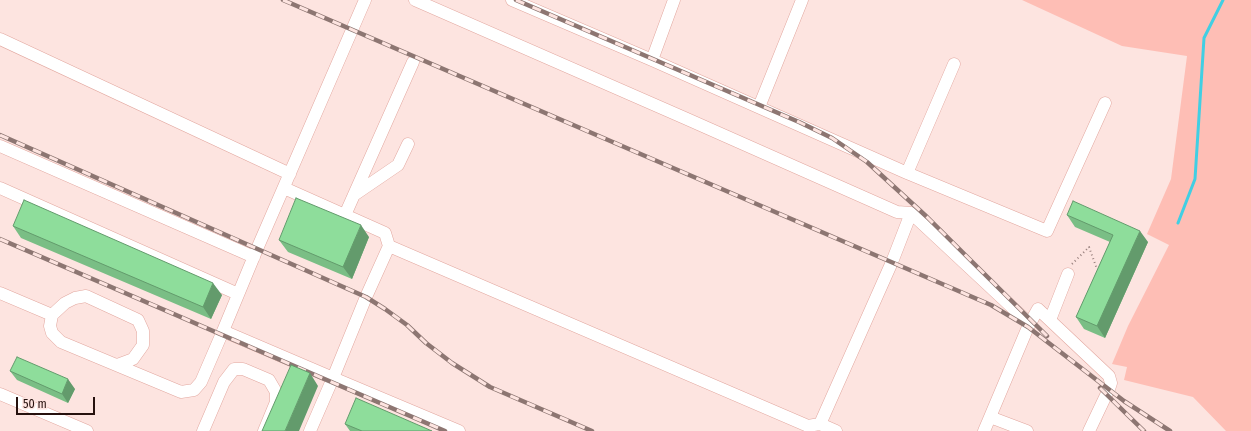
<!DOCTYPE html>
<html>
<head>
<meta charset="utf-8">
<style>
	body { margin:0 }
	#map { position:relative; width:1251px; height:431px; overflow:hidden; background:#fde4e0; font-family:"Fira Sans Condensed",sans-serif }
	canvas { display:block }
	.scale { position:absolute; left:16px; top:397px; width:79px; height:18px; box-sizing:border-box; border:2px solid #26110e; border-top:0; padding-left:5px; font-size:12px; line-height:14px; white-space:nowrap; color:#26110e; -webkit-text-stroke:3px #fde4e0; paint-order:stroke }
</style>
</head>
<body>
<div id="map">
<canvas width="1251" height="431"></canvas>
<div class="scale">50 m</div>
</div>
<script>
const ctx = document.querySelector('canvas').getContext('2d');
ctx.lineJoin = 'round';
function fillPath(path, color) { ctx.fillStyle = color; ctx.fill(path, 'evenodd'); }
const poly = rows => new Path2D(rows.map(r => 'M' + r).join(''));
function stroke(path, color, width, dash) { ctx.strokeStyle = color; ctx.lineWidth = width; ctx.lineCap = dash ? 'butt' : 'round'; ctx.setLineDash(dash || []); ctx.stroke(path); }
const green = poly([
	[1022,0,1251,0,1251,431,1226,431,1193,397,1124,380,1127,367,1112,364,1128,326,1169,245,1147,234,1171,179,1187,56,1122,46]
]);
const stream = poly([
	[1178,223,1195,179,1204,38,1223,0]
]);
const path = poly([
	[1072,264,1089,247,1097,269]
]);
const minor = poly([
	[415,0,687,119,897,212,911,213,892,262,820,424],
	[512,0,652,60,907,173,1047,231,1105,103],
	[0,39,290,174],
	[652,60,674,0],
	[759,107,802,0],
	[0,146,254,257],
	[907,173,954,64],
	[0,188,238,294],
	[284,188,385,233,389,246,366,297,333,378,223,331,257,249,365,0],
	[354,195,398,165,408,144],
	[911,213,1030,324],
	[345,215,413,62],
	[389,246,808,426,820,424,836,431],
	[0,293,52,315,50,326,52,333,61,342,181,392,194,390,201,382,223,331],
	[52,315,65,303,75,298,86,296,138,320,143,331,143,345,133,359,117,365],
	[1050,320,1068,274],
	[0,394,87,431],
	[990,417,1028,327,1038,309,1109,376,1111,383,1109,389,1089,431],
	[203,431,224,382,234,369,243,369,269,380,276,392,276,402,264,431],
	[310,431,333,378,459,431],
	[984,431,990,417,1027,431]
]);
const rail = poly([
	[283,0,991,305,1028,327,1124,401,1170,431],
	[516,0,799,122,832,138,867,162,927,217,1047,336],
	[0,135,366,297,385,309,407,325,426,343,452,363,490,387,592,431],
	[0,239,445,431],
	[1100,388,1144,431]
]);
const wall = poly([
	[1067,215,1148,242,1105,338,1084,329,1076,317,1110,242,1075,227],
	[13,226,222,295,211,319,21,238],
	[369,237,352,279,288,252,279,240],
	[10,371,75,389,68,403,17,380],
	[345,424,432,431,350,431]
]);
const shadedWall = poly([
	[361,225,369,237,352,279,343,267],
	[1140,231,1148,242,1105,338,1097,326],
	[213,283,222,295,211,319,203,307],
	[310,373,318,386,299,431,285,431],
	[68,379,75,389,68,403,62,394]
]);
const building = poly([
	[296,198,361,225,343,267,279,240,296,198],
	[24,200,213,283,203,307,13,226,24,200],
	[1073,201,1140,231,1097,326,1076,317,1113,235,1067,215,1073,201],
	[17,357,68,379,62,394,10,371,17,357],
	[291,365,310,373,285,431,262,431,291,365],
	[356,398,432,431,362,431,345,424,356,398]
]);
fillPath(green, '#febeb5');
stroke(stream, '#41cfe3', 3);
stroke(minor, '#e2a79f', 13);
stroke(path, '#967f7c', 2, [1, 3]);
stroke(minor, '#fff', 12);
stroke(rail, '#8d7672', 4.5);
stroke(rail, '#fde4e0', 3, [9]);
fillPath(wall, '#7abe85');
fillPath(shadedWall, '#639b6c');
fillPath(building, '#8edd9b');
stroke(building, '#639b6c', 1);
</script>
</body>
</html>
